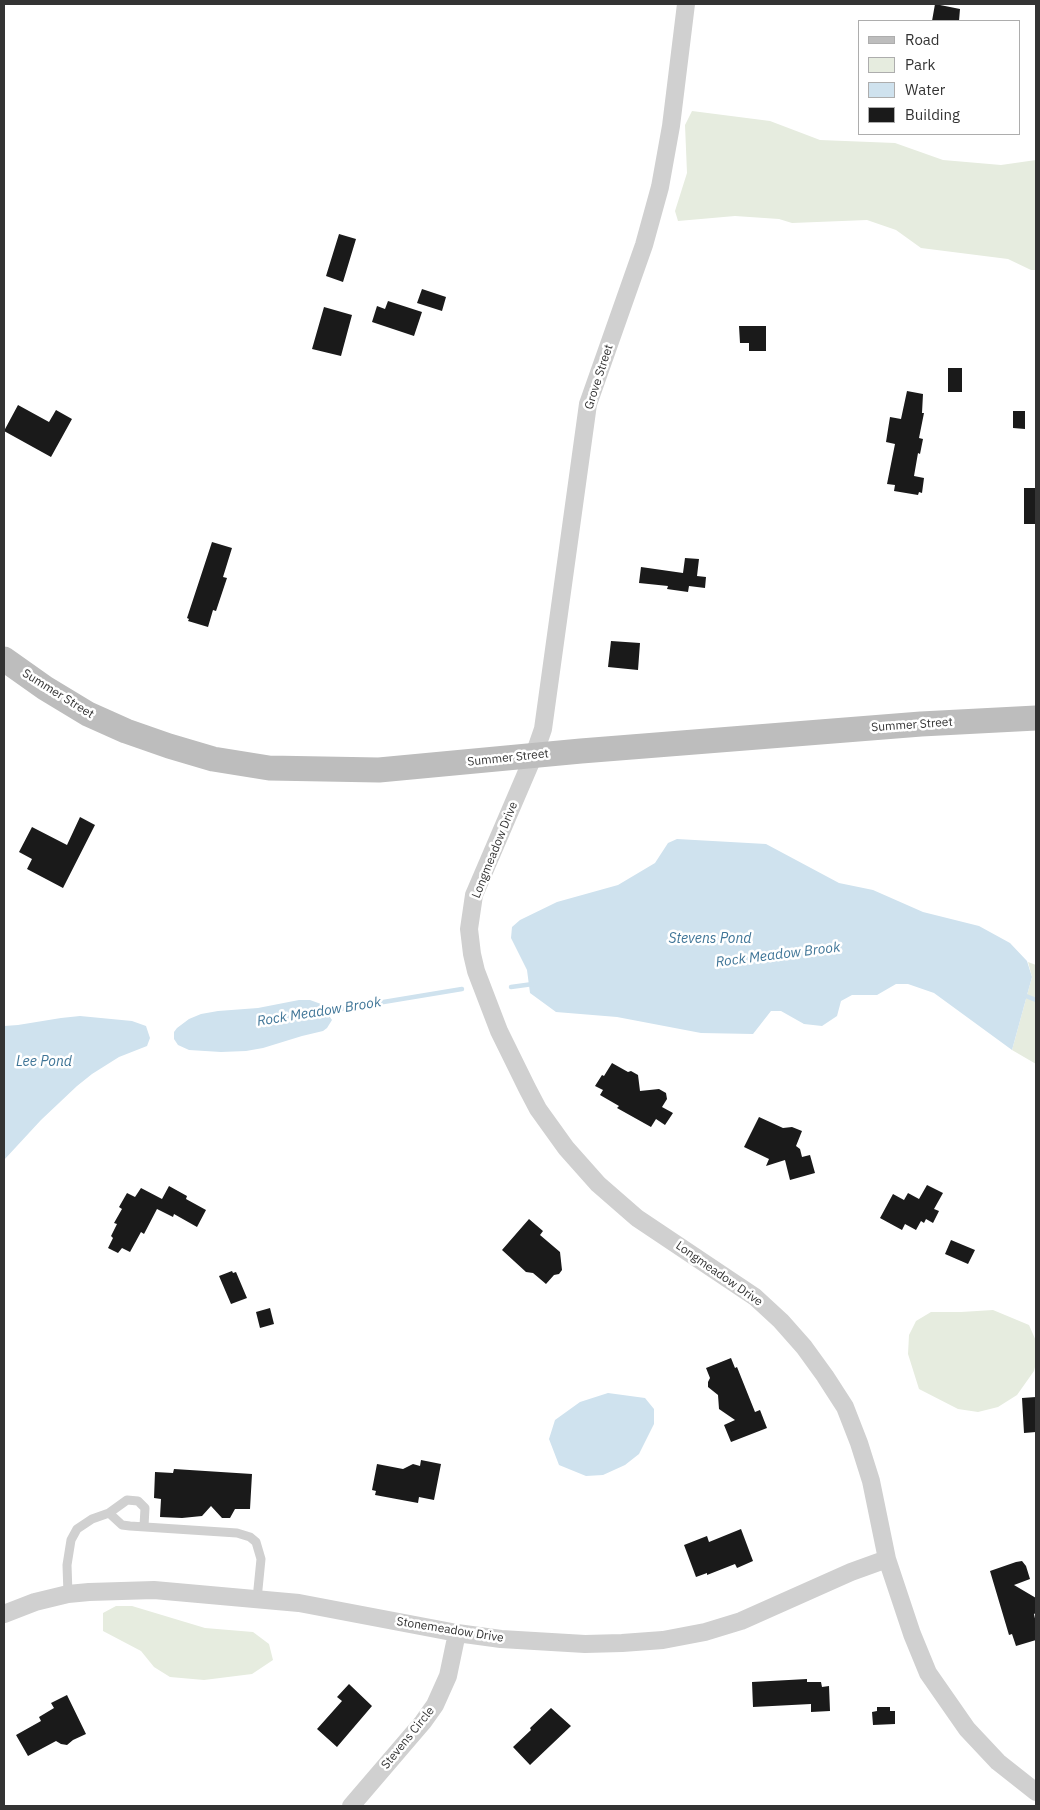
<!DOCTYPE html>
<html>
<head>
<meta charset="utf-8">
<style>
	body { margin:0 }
	#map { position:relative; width:1040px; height:1810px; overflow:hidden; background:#fff; font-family:"IBM Plex Sans",sans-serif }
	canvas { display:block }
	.frame { position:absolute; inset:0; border:5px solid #333; pointer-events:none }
	.legend { position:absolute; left:858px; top:20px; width:162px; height:115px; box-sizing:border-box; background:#fff; border:1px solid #adadad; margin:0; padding:6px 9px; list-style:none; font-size:15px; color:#333 }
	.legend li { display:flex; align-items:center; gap:10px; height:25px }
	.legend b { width:25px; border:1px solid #adadad }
</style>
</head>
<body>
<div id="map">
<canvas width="1040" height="1810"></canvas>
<div class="frame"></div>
<ul class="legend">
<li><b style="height:6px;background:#bdbdbd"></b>Road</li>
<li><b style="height:14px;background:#e6ecdf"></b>Park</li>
<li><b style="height:14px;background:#cfe2ee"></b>Water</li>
<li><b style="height:14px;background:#1a1a1a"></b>Building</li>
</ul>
</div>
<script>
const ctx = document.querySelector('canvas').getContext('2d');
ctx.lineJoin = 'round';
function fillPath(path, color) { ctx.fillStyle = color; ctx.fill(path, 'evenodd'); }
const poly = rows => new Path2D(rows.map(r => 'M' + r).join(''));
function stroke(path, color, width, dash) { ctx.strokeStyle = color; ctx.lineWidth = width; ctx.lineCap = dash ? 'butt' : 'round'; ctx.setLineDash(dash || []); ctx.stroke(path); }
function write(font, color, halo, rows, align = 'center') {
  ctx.font = font + ' "IBM Plex Sans",sans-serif'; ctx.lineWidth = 5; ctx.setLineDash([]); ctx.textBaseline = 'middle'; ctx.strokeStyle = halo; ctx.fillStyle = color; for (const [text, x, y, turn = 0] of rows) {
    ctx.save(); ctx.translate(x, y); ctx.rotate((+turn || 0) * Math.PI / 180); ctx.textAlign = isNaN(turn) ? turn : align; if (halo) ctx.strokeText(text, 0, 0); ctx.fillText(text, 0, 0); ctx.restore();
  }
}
const green = poly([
	[692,111,770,121,820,140,895,143,943,160,1001,165,1036,160,1036,270,1031,270,1008,259,921,248,896,230,867,220,792,223,779,219,735,216,678,221,675,211,687,173,685,125],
	[1028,962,1036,965,1036,1064,1012,1050,1032,977],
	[993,1310,1029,1325,1036,1341,1036,1363,1034,1371,1017,1395,998,1407,978,1412,958,1409,919,1389,908,1354,909,1335,916,1321,931,1312,961,1312],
	[116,1606,132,1606,205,1628,253,1632,269,1644,273,1660,252,1674,204,1680,170,1677,154,1667,141,1651,103,1631,103,1613]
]);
const water = poly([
	[677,839,766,844,839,883,873,890,923,912,979,926,1010,943,1027,961,1032,977,1012,1050,934,993,908,984,896,984,877,995,852,995,841,1001,837,1016,822,1026,804,1024,781,1011,771,1011,753,1034,701,1033,617,1017,556,1012,530,993,527,970,511,938,512,927,520,920,557,902,618,885,655,863,668,843],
	[299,1000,310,1000,321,1004,332,1020,327,1028,323,1031,302,1036,263,1048,246,1051,221,1052,189,1050,178,1045,174,1039,174,1032,177,1028,189,1019,201,1014,218,1011,258,1008],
	[80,1016,132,1021,146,1026,150,1038,147,1046,119,1057,92,1074,77,1086,41,1120,4,1160,4,1026,18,1025,61,1018],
	[608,1393,645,1398,654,1409,654,1424,639,1454,625,1465,603,1475,586,1476,559,1465,549,1439,555,1420,580,1402]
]);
const stream = poly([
	[511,987,533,984],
	[1021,994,1036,1000],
	[323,1012,462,989]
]);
const building = poly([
	[935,4,960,9,959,21,932,21],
	[339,234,356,239,343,282,326,276],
	[422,289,446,297,442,311,417,303],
	[388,301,422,312,414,336,372,322,377,306,385,309],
	[324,307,352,315,341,356,312,349],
	[739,326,766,326,766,351,749,351,749,343,740,343],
	[948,368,962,368,962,392,948,392],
	[907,391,923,394,922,413,924,413,919,438,923,439,920,454,918,453,914,476,924,478,922,493,919,492,918,495,894,491,895,485,887,484,895,444,886,442,890,417,901,419],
	[18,405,49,422,56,410,72,419,51,457,4,431],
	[1013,411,1025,411,1025,429,1013,428],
	[1024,488,1036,488,1036,524,1024,524],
	[212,542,232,548,223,577,227,578,216,611,213,610,208,627,188,621,189,619,187,618],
	[685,558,699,559,697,576,706,577,705,588,689,586,688,592,667,589,668,586,639,583,641,567,683,573],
	[611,641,640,643,638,670,608,667],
	[80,817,95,825,63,888,27,869,32,859,19,852,32,827,67,845],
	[612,1063,628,1072,631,1071,638,1075,640,1091,659,1089,666,1093,667,1099,662,1107,673,1113,665,1125,656,1119,651,1127,617,1108,619,1106,600,1095,603,1090,595,1086,602,1075,604,1076],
	[759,1117,783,1128,792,1127,802,1131,796,1146,800,1149,802,1157,810,1155,815,1173,790,1180,785,1160,766,1166,769,1159,744,1147],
	[927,1185,943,1193,934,1209,939,1211,933,1223,926,1219,924,1223,921,1221,916,1230,905,1224,902,1230,880,1218,893,1194,904,1200,908,1193,919,1199],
	[169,1186,187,1196,186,1199,206,1210,197,1227,174,1214,173,1217,157,1209,144,1234,141,1232,130,1252,122,1248,118,1253,108,1248,113,1238,111,1236,117,1224,114,1223,122,1209,119,1207,127,1193,135,1197,141,1188,162,1199],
	[529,1219,543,1231,540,1235,560,1252,562,1270,559,1274,554,1275,546,1284,533,1273,526,1272,502,1250],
	[951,1240,975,1250,968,1264,945,1254],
	[232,1271,233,1273,236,1272,247,1298,231,1304,219,1276],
	[270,1308,274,1324,260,1328,256,1312],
	[731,1358,735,1368,737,1367,755,1412,760,1410,767,1428,731,1442,724,1425,735,1420,719,1409,718,1395,708,1387,708,1382,710,1378,706,1368],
	[1036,1397,1036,1432,1024,1433,1022,1398],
	[421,1460,441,1464,434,1500,419,1497,418,1503,375,1495,376,1491,372,1490,377,1464,403,1469,413,1464,420,1466],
	[174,1469,252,1474,250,1509,235,1509,230,1518,222,1518,211,1506,202,1516,182,1518,160,1517,161,1499,154,1498,155,1472,173,1473],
	[741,1529,753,1561,737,1568,735,1564,707,1575,707,1573,696,1577,684,1545,707,1536,709,1542],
	[1022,1561,1026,1566,1030,1579,1014,1585,1036,1598,1036,1613,1034,1614,1036,1623,1036,1640,1016,1646,1012,1634,1009,1635,990,1571,1016,1562],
	[807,1679,807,1682,821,1682,822,1687,829,1686,830,1711,811,1712,811,1704,753,1707,752,1682],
	[349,1684,372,1706,337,1747,317,1729,342,1701,337,1697],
	[67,1695,86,1734,73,1740,67,1745,61,1744,56,1741,28,1756,16,1735,41,1721,39,1717,54,1708,51,1703],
	[877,1707,890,1707,890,1711,895,1711,895,1724,873,1725,872,1712,877,1711],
	[551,1708,571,1726,530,1765,513,1747,531,1730,530,1728]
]);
const service = poly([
	[109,1513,122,1525,130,1526,237,1533,250,1537,256,1542,261,1559,257,1599],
	[68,1594,67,1565,71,1540,77,1529,92,1519,109,1513,127,1500,138,1501,145,1508,144,1526]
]);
const minor = poly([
	[686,4,671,126,660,187,644,245,588,404,543,729,534,755,474,895,469,929,472,954,476,971,499,1031,527,1088,538,1109,566,1148,598,1184,637,1218,755,1297,781,1321,804,1347,825,1376,845,1407,859,1443,871,1481,887,1559,912,1634,928,1673,967,1729,998,1762,1036,1792],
	[4,1614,35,1602,68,1594,89,1592,154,1590,299,1603,457,1633,501,1639,585,1644,622,1643,663,1640,705,1632,741,1621,851,1572,887,1559],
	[351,1806,423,1722,435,1705,448,1676,457,1633]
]);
const secondary = poly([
	[4,659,45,688,88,714,126,731,169,746,213,759,269,768,379,770,581,751,921,724,1036,718]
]);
const streetNames = [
	["Grove Street",599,377,-72],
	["Summer Street",58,694,32],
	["Summer Street",912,725,-4],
	["Summer Street",508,758,-6],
	["Longmeadow Drive",495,850,-68],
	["Longmeadow Drive",719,1274,35],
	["Stonemeadow Drive",450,1630,9],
	["Stevens Circle",408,1738,-51]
];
const waterNames = [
	["Stevens Pond",710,939],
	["Rock Meadow Brook",778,955,-7],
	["Rock Meadow Brook",319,1012,-9],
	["Lee Pond",44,1062]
];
fillPath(green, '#e6ecdf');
fillPath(water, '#cfe2ee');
stroke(stream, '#cfe2ee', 4.5);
fillPath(building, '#1a1a1a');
stroke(service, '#d0d0d0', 9);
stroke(minor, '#d0d0d0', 18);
stroke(secondary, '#bdbdbd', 25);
write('12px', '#333', '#fff', streetNames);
write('italic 14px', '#3f7597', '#fff', waterNames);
</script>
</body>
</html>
